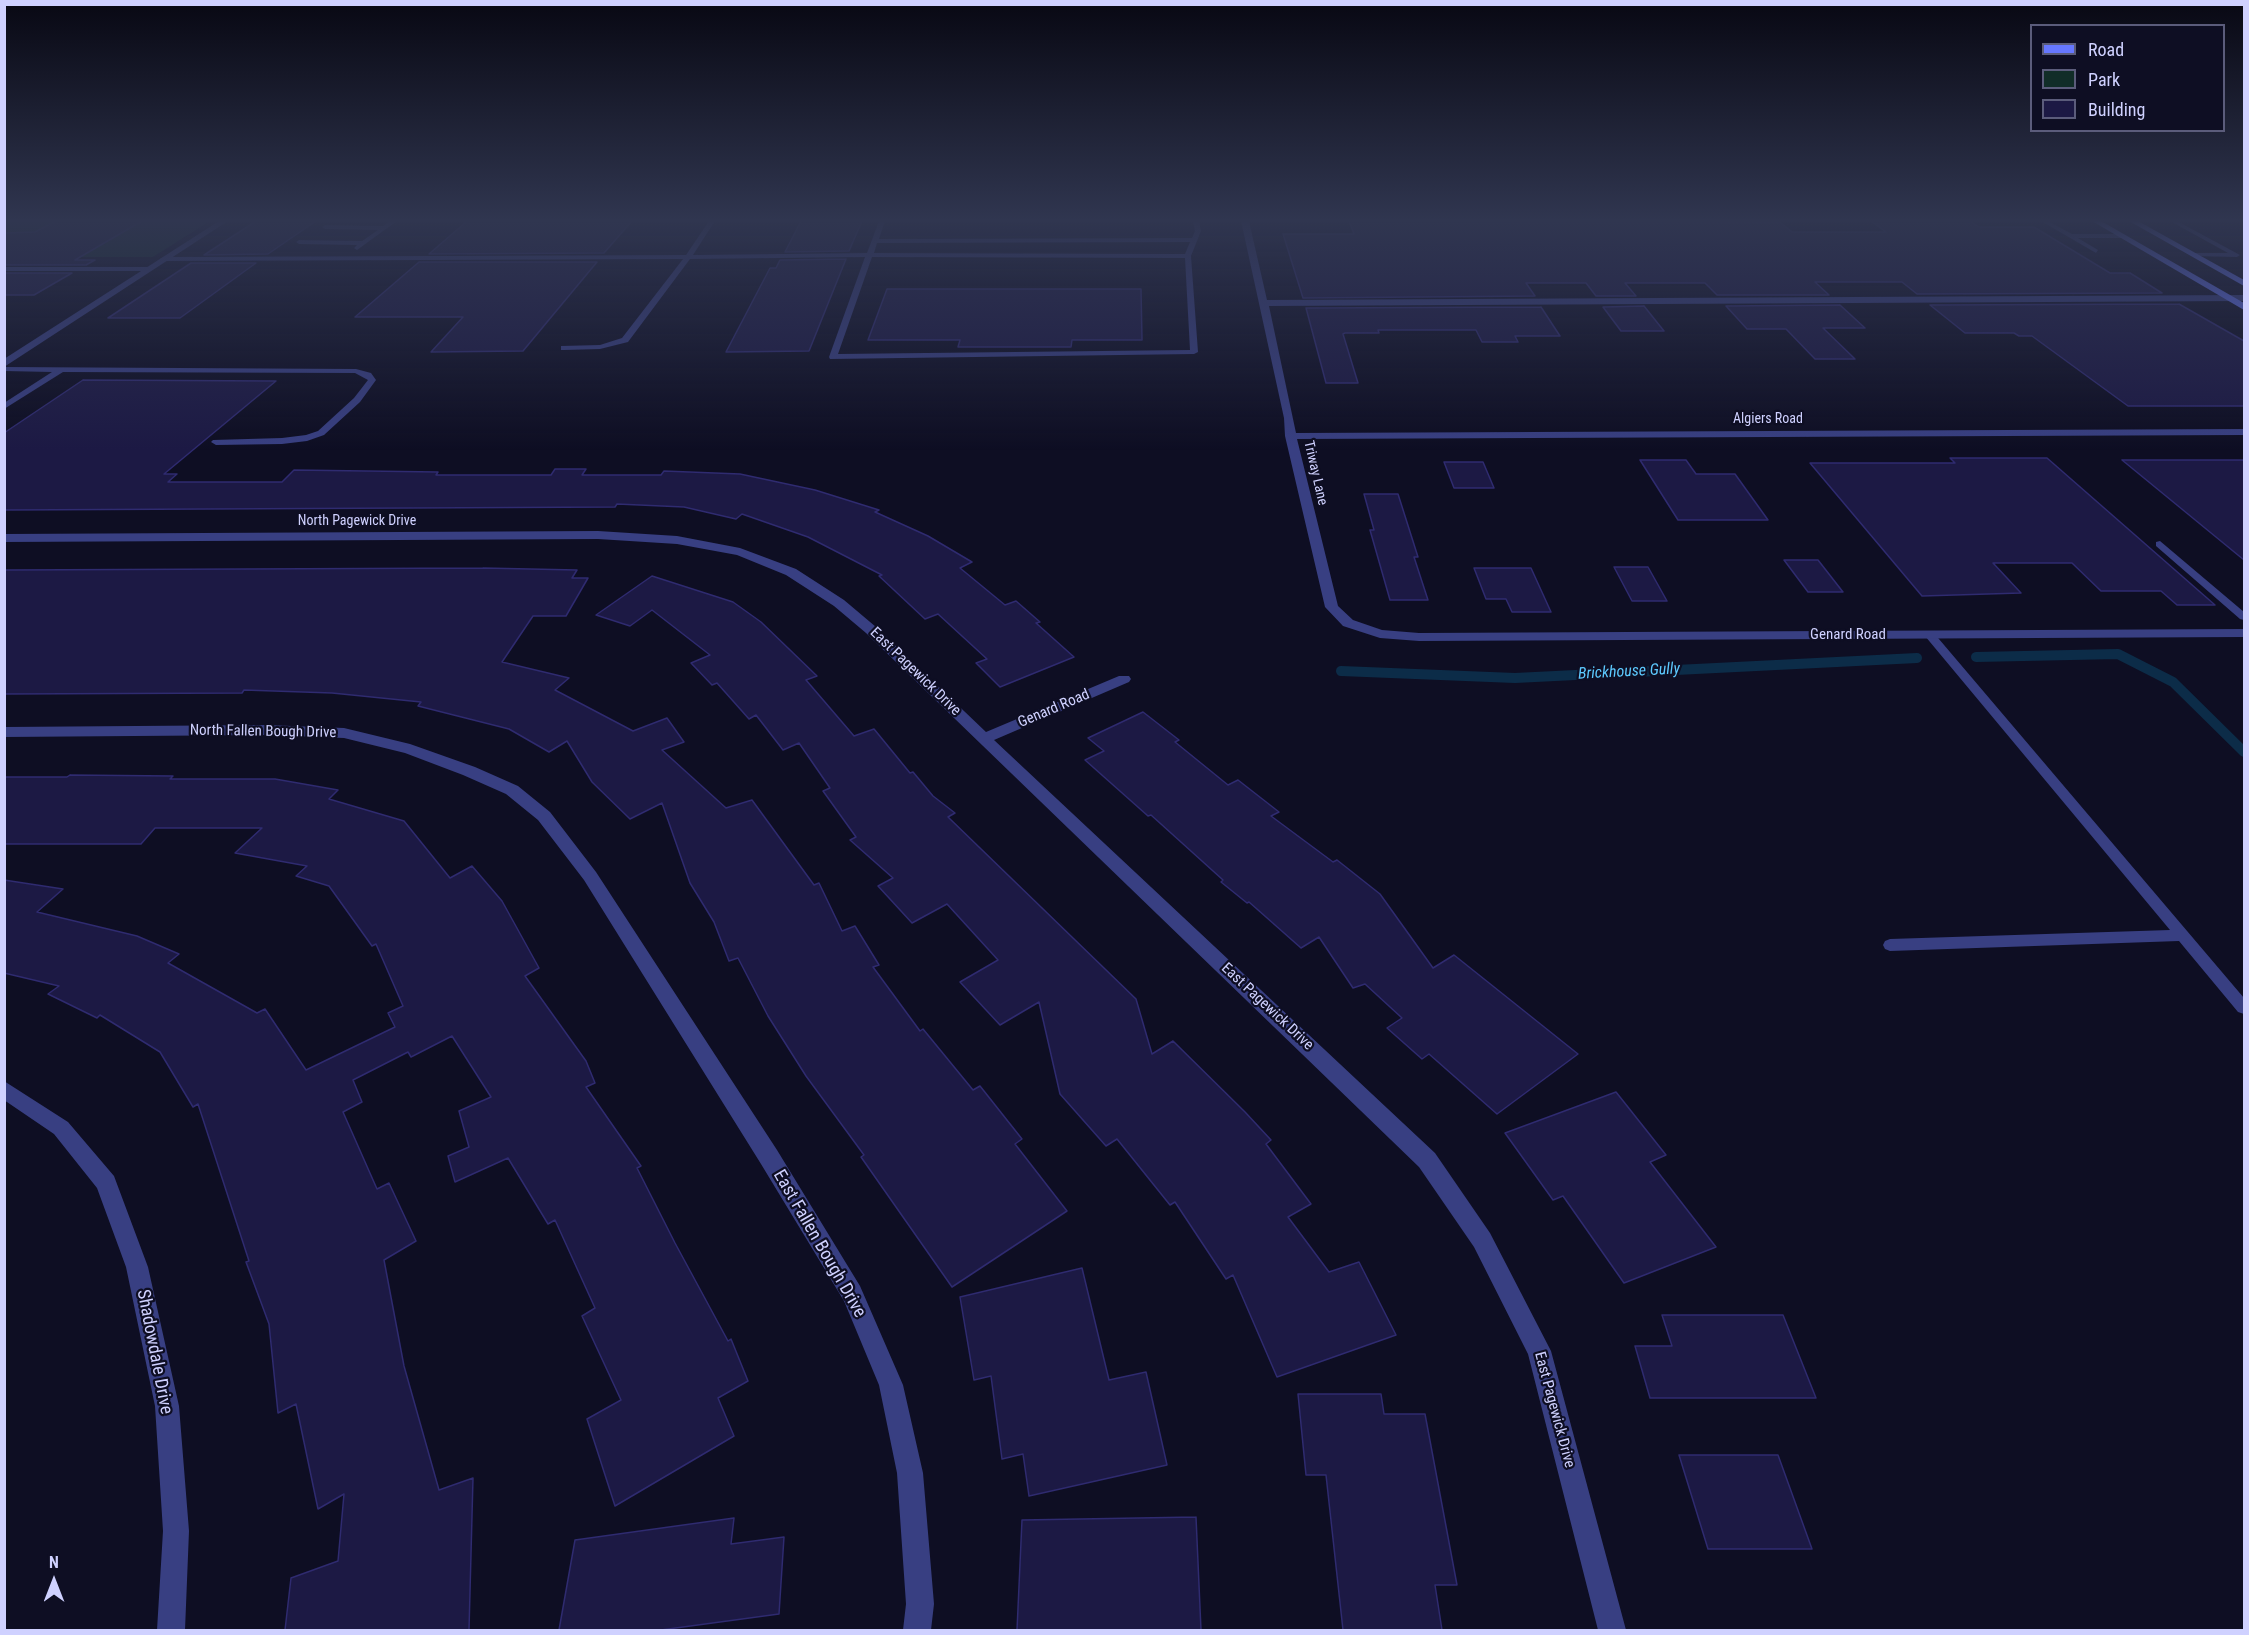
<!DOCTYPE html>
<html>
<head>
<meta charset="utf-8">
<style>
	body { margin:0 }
	#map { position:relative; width:2249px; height:1635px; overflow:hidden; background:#0e0e23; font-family:"Roboto Condensed",sans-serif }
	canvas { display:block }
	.frame { position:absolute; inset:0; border:6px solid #cfd1ff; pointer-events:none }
	.legend { position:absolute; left:2030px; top:24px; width:195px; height:108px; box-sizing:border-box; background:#0e0e23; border:2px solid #5b5c7b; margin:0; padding:8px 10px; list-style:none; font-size:18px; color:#cfd1ff }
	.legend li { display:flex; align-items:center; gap:12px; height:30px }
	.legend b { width:30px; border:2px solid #5b5c7b }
	.north { position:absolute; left:24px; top:1551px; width:60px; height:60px; -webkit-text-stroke:4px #0e0e23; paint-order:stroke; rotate:0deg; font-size:16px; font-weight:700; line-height:24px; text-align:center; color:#cfd1ff }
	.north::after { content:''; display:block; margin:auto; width:21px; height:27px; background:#cfd1ff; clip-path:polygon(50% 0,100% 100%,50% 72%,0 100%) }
</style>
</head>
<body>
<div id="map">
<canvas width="2249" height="1635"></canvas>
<div class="frame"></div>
<ul class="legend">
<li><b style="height:8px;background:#67f"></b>Road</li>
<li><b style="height:16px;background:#112d28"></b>Park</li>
<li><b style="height:16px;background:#1c1944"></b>Building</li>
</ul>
<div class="north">N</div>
</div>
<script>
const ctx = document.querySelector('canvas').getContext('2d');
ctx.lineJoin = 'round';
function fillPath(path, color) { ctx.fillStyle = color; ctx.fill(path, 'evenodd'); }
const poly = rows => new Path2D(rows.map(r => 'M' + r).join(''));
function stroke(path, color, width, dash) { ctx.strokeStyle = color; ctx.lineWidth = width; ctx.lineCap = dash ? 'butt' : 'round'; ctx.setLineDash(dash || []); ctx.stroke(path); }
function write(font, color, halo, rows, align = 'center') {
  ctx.font = font + ' "Roboto Condensed",sans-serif'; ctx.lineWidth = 4.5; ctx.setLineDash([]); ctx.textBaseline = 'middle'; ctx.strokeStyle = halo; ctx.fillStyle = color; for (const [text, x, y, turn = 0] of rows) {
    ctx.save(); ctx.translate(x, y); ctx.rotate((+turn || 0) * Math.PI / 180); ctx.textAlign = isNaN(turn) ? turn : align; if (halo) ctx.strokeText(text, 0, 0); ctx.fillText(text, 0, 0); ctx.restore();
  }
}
const green = poly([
	[4,221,210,221,153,257,5,257]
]);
const stream = poly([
	[1976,657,2118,654,2173,682,2244,752],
	[1341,671,1515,678,1917,658]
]);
const building = poly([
	[56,221,142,221,75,260,95,260,86,265,4,265,4,233,35,232,56,221],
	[256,221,316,221,268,254,204,255,256,221],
	[467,221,632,221,604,253,429,254,467,221],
	[801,221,862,221,849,251,785,252,801,221],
	[1349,221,1780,222,1792,232,1886,232,1871,221,1970,221,1979,227,2034,227,2110,273,2130,273,2162,293,1917,294,1902,282,1815,282,1829,295,1717,295,1705,283,1625,283,1636,296,1596,296,1586,283,1526,283,1535,296,1303,298,1283,234,1354,234,1349,221],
	[846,259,809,351,726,352,770,268,776,268,780,260,846,259],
	[419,262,597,262,523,351,431,352,463,317,355,317,419,262],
	[191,263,256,263,180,318,108,318,191,263],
	[4,273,72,273,34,295,4,295,4,273],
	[887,289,1141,289,1142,340,1072,340,1071,347,958,347,960,340,868,340,887,289],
	[2179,304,2244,341,2244,406,2128,406,2032,336,2019,336,2014,333,1965,333,1930,305,2179,304],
	[1840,305,1865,328,1823,328,1855,359,1815,359,1786,329,1747,329,1726,306,1840,305],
	[1644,306,1664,331,1621,331,1603,307,1644,306],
	[1541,307,1560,336,1515,336,1518,342,1482,342,1476,330,1378,330,1379,333,1345,333,1343,334,1358,383,1326,383,1306,308,1541,307],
	[83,380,276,381,164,474,177,474,168,482,282,482,294,470,438,472,436,475,551,475,555,469,586,469,582,475,661,475,664,471,740,474,815,490,879,510,875,512,928,536,972,562,960,568,1005,605,1016,601,1040,622,1036,623,1074,657,1000,687,976,663,987,659,938,614,925,619,879,576,882,575,808,537,742,514,736,519,684,507,617,504,615,507,4,510,4,433,83,380],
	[1950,458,2047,458,2215,605,2177,605,2161,591,2101,591,2072,563,1993,563,2021,593,1922,596,1810,463,1955,463,1950,458],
	[1640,460,1686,460,1696,474,1735,474,1768,520,1678,520,1640,460],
	[2122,460,2244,460,2244,560,2122,460],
	[1444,462,1483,462,1494,488,1454,488,1444,462],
	[1364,494,1398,494,1418,557,1414,557,1428,600,1390,600,1370,530,1374,530,1364,494],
	[1784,560,1818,560,1843,592,1808,592,1784,560],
	[1614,567,1648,567,1667,601,1632,601,1614,567],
	[483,568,577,570,572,578,588,578,566,616,533,616,502,662,569,678,555,690,633,731,667,718,684,742,662,750,726,808,752,800,814,885,819,883,842,931,855,926,879,965,873,967,920,1031,923,1029,973,1090,980,1086,1022,1139,1015,1144,1067,1211,952,1287,861,1157,864,1155,806,1076,768,1016,738,958,729,961,714,922,690,883,662,803,630,819,592,782,567,741,549,752,509,729,418,706,421,702,332,693,244,690,242,693,4,694,4,570,483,568],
	[1474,568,1531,568,1551,612,1512,612,1506,599,1486,599,1474,568],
	[652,576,733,602,761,622,817,676,806,680,854,736,874,729,910,773,913,772,933,796,955,813,948,817,1136,999,1152,1054,1173,1041,1245,1112,1271,1140,1266,1144,1311,1204,1288,1217,1329,1272,1359,1262,1396,1335,1277,1377,1233,1275,1226,1279,1175,1202,1170,1205,1117,1139,1106,1146,1060,1094,1039,1002,1000,1025,960,982,998,960,947,904,912,923,878,886,893,878,850,840,856,837,823,791,830,788,799,743,783,750,756,715,749,719,717,683,712,685,691,663,710,655,652,610,630,626,596,615,652,576],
	[1143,712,1179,740,1175,742,1228,785,1238,780,1279,812,1271,816,1333,862,1337,860,1380,894,1433,968,1454,955,1578,1054,1497,1114,1429,1054,1422,1059,1387,1028,1402,1018,1365,984,1353,988,1319,937,1301,948,1249,902,1247,903,1221,882,1223,880,1151,815,1148,816,1085,760,1104,751,1088,738,1143,712],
	[70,775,173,776,170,779,275,779,338,790,329,799,404,821,450,878,472,866,502,901,539,968,525,976,586,1061,595,1083,586,1087,641,1166,637,1168,675,1243,728,1341,731,1339,748,1381,718,1398,734,1436,615,1506,587,1419,621,1400,582,1316,595,1308,555,1220,548,1224,508,1158,455,1182,448,1156,469,1147,459,1111,491,1097,452,1036,411,1057,408,1052,353,1080,362,1102,343,1112,377,1189,389,1183,416,1241,384,1260,404,1366,439,1490,473,1478,469,1630,285,1630,291,1578,338,1561,344,1494,318,1509,296,1404,278,1413,269,1324,246,1262,249,1261,198,1104,193,1107,160,1052,100,1015,97,1018,48,994,59,986,4,973,4,880,63,889,37,912,137,936,179,954,168,963,257,1013,265,1009,306,1070,395,1027,388,1013,403,1006,376,944,372,946,329,886,296,876,307,866,235,853,262,828,155,828,141,844,4,844,4,777,67,777,70,775],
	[1616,1092,1666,1155,1650,1162,1716,1247,1624,1283,1563,1196,1553,1200,1505,1133,1616,1092],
	[1082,1268,1109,1380,1146,1372,1167,1465,1029,1496,1023,1454,1002,1459,991,1376,974,1380,960,1297,1082,1268],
	[1662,1315,1783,1315,1816,1398,1650,1398,1635,1346,1672,1346,1662,1315],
	[1298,1394,1381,1394,1384,1414,1425,1414,1457,1585,1435,1585,1442,1630,1343,1630,1326,1475,1306,1475,1298,1394],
	[1679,1455,1778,1455,1812,1549,1708,1549,1679,1455],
	[1196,1517,1201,1630,1017,1630,1022,1520,1196,1517],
	[734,1518,731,1544,784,1537,779,1614,661,1630,559,1630,575,1540,734,1518]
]);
const service = poly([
	[390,221,397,221,357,250,354,248,357,245,299,244,296,242,299,240,362,241,378,230,325,229,322,227,325,225,383,226,390,221],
	[709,221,715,221,693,255,867,253,879,221,885,221,879,239,1192,238,1195,231,1193,221,1199,221,1201,231,1191,256,1198,352,1194,354,830,359,829,357,865,257,690,259,628,342,600,349,564,350,561,350,561,346,600,345,622,338,683,259,164,261,160,259,164,257,686,255,709,221],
	[1190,242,1185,254,874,253,877,243,1190,242],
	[872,257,1185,258,1190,350,838,354,872,257],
	[2041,221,2048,221,2072,234,2121,234,2124,236,2121,238,2078,238,2098,250,2096,253,2041,221],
	[2170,221,2177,221,2240,255,2237,257,2191,256,2193,253,2228,253,2170,221],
	[4,267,149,267,153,269,149,271,4,271,4,267],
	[4,367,356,369,371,373,376,380,360,402,324,435,307,441,282,444,216,445,211,442,213,440,282,438,306,435,318,431,354,398,368,380,355,373,63,372,4,409,4,403,52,372,4,371,4,367],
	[2160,541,2244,612,2244,620,2240,619,2156,546,2156,542,2160,541],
	[1929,631,1933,632,2244,998,2244,1014,2238,1012,2179,941,1890,951,1885,949,1883,945,1885,941,1890,939,2170,930,1925,636,1925,632,1929,631]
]);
const minor = poly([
	[219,221,228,221,4,367,4,359,219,221],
	[1241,221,1249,221,1267,300,2244,295,2244,301,1269,306,1296,433,2244,429,2244,435,1297,439,1338,606,1353,620,1382,630,1419,633,2244,629,2244,637,1419,641,1380,638,1343,626,1325,607,1285,436,1284,418,1241,221],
	[598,531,677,536,740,548,796,569,844,600,876,627,986,732,1119,676,1129,676,1131,679,1129,682,994,740,1435,1153,1490,1233,1551,1351,1626,1630,1598,1630,1528,1354,1474,1247,1419,1167,866,633,834,606,786,575,737,555,677,544,598,539,4,542,4,534,598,531],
	[266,725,344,728,410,744,475,767,518,786,550,812,596,872,777,1150,860,1286,903,1385,923,1473,934,1604,931,1630,903,1630,906,1604,897,1473,879,1385,844,1301,761,1164,584,880,538,820,506,794,463,775,405,753,344,738,266,735,4,737,4,727,266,725],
	[4,1081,68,1122,114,1176,148,1267,179,1406,189,1531,185,1630,157,1630,163,1531,155,1406,126,1267,97,1188,54,1134,4,1100,4,1081]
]);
const secondary = poly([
	[2092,221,2101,221,2244,303,2244,310,2092,221],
	[2129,221,2138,221,2244,280,2244,286,2129,221]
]);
const farStreetnames = [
	["Algiers Road",1768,419],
	["Triway Lane",1315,473,77],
	["North Pagewick Drive",357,521]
];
const streetNames = [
	["Genard Road",1848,635],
	["East Pagewick Drive",915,672,44],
	["Genard Road",1054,709,-23],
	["North Fallen Bough Drive",263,732,1],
	["East Pagewick Drive",1267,1007,43],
	["East Pagewick Drive",1554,1410,75]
];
const waterNames = [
	["Brickhouse Gully",1629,672,-3]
];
const nearStreetnames = [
	["East Fallen Bough Drive",819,1244,60],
	["Shadowdale Drive",154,1352,79]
];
fillPath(green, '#112d28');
stroke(stream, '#0c2c48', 10);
fillPath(building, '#1c1944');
stroke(building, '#2f2b70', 1.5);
fillPath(service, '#383f82');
fillPath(minor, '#383f82');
fillPath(secondary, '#67f');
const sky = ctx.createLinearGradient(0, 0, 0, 450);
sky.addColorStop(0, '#080813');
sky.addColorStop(0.49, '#303650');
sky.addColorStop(1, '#30365000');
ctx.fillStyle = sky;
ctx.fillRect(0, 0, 2249, 450);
write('14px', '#cfd1ff', '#0e0e23', farStreetnames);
write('15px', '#cfd1ff', '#0e0e23', streetNames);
write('italic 16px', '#5dcaff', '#0e0e23', waterNames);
write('18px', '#cfd1ff', '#0e0e23', nearStreetnames);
</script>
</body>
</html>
